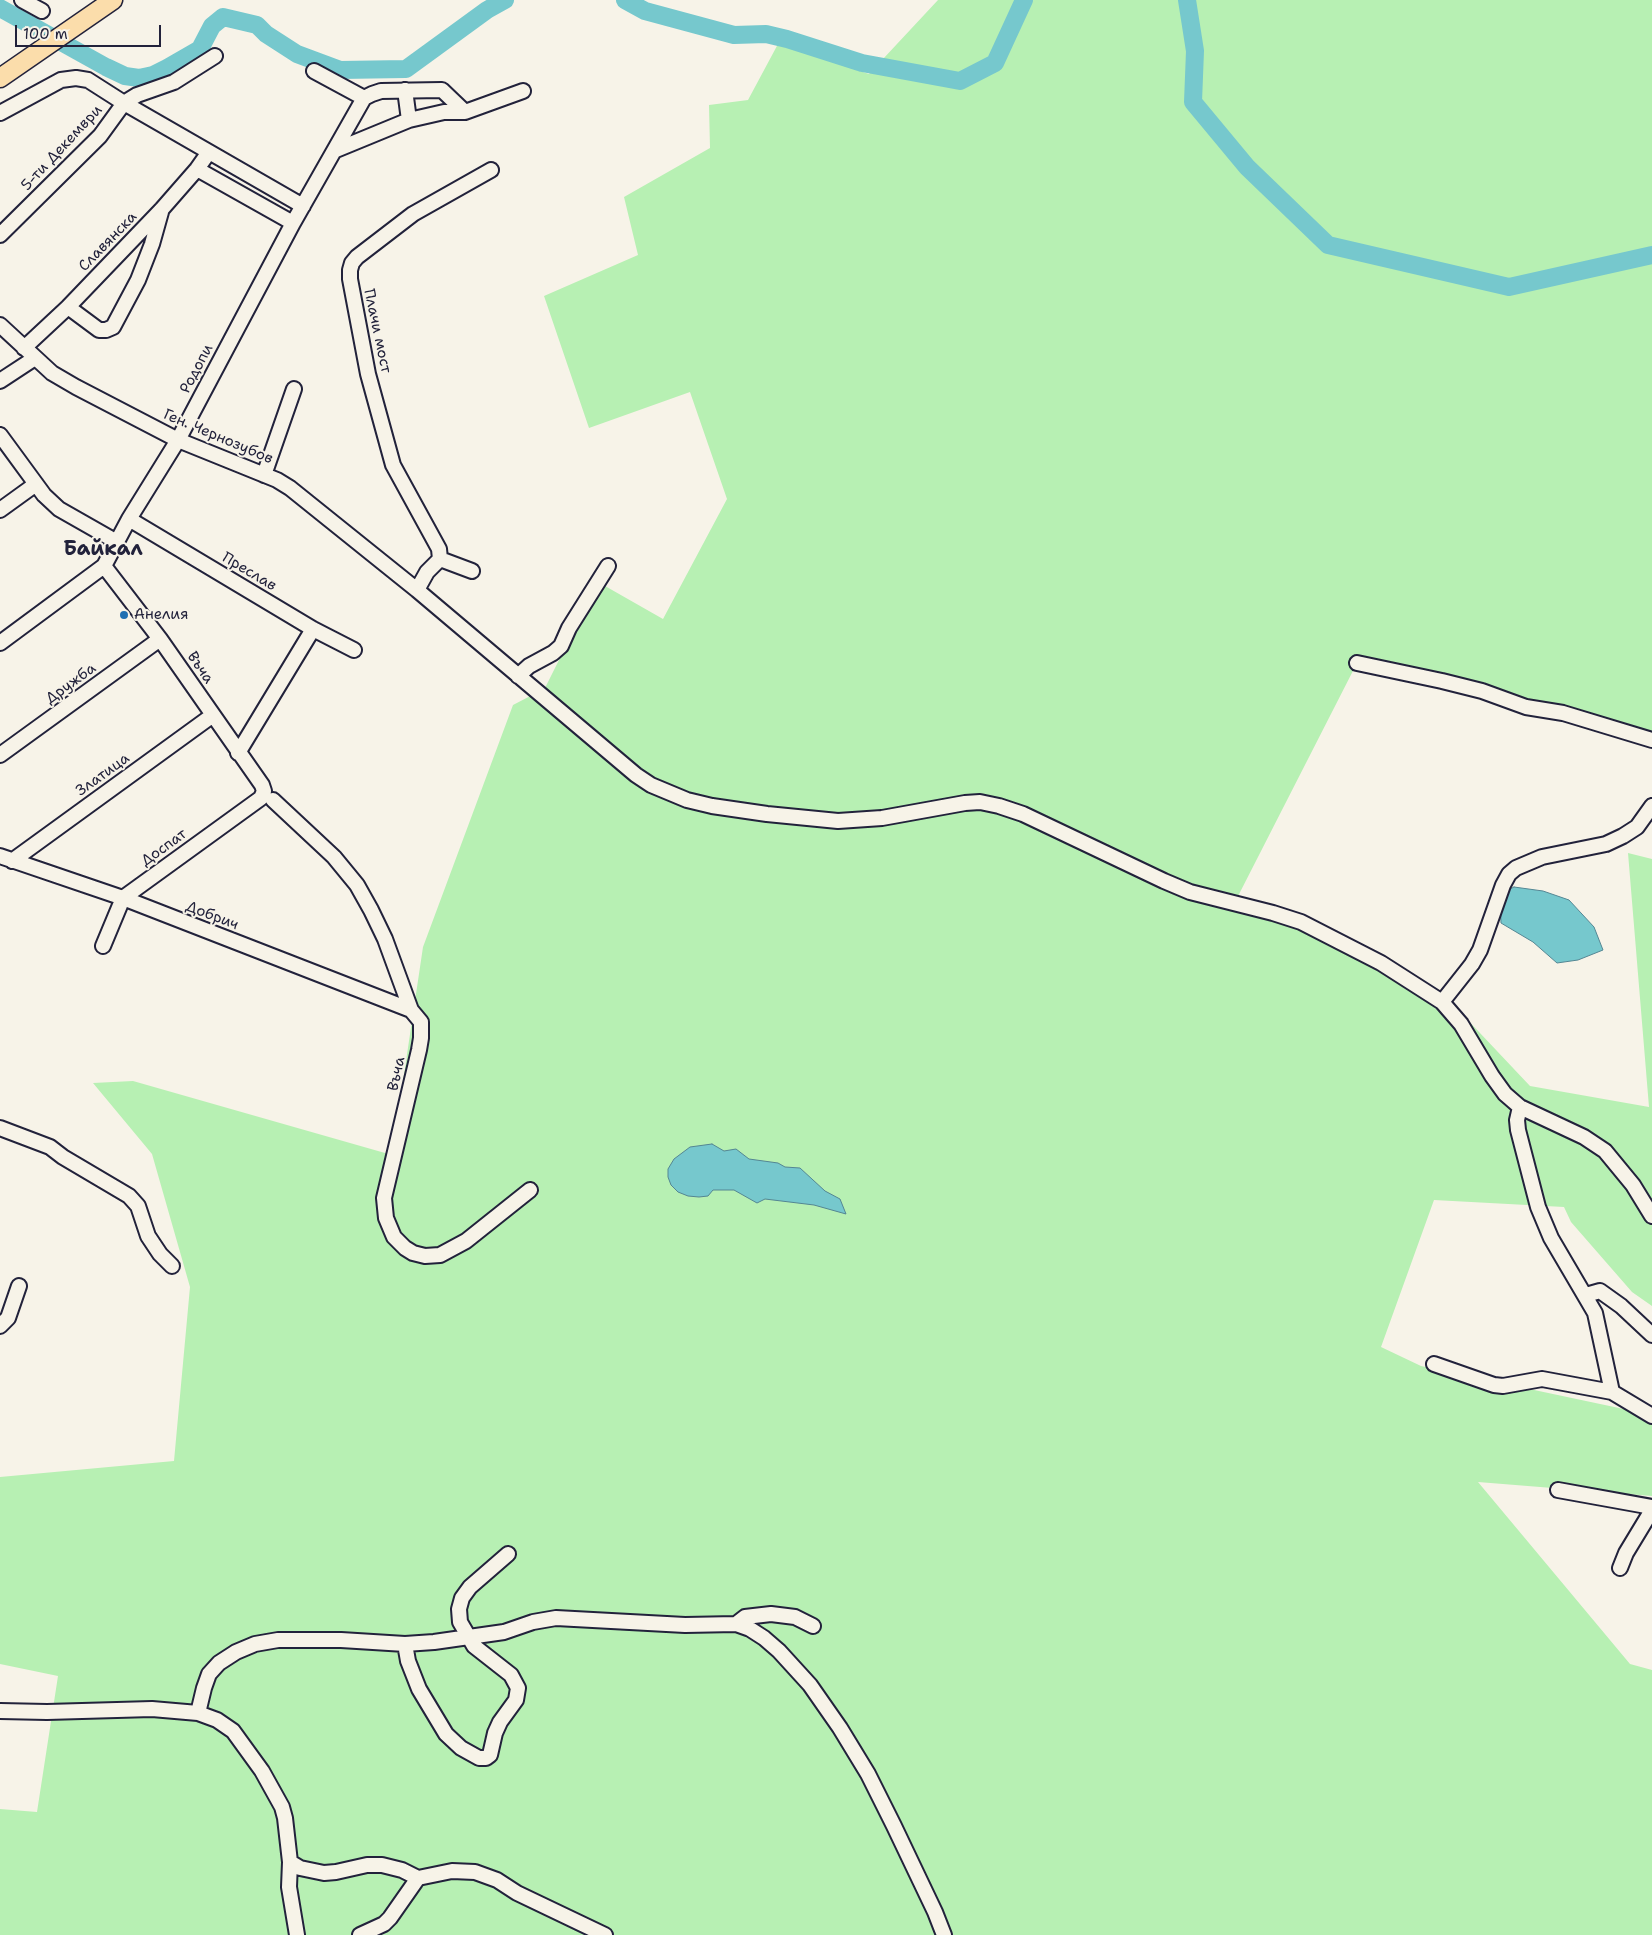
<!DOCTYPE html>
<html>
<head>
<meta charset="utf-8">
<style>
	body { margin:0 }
	#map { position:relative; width:1652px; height:1935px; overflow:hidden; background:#f7f3e8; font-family:"Shantell Sans",sans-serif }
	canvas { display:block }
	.scale { position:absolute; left:15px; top:25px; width:146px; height:22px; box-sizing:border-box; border:2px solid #22223b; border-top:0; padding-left:6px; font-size:15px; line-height:18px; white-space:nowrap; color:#22223b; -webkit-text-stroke:4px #f7f3e8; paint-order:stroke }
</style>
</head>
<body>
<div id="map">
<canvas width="1652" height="1935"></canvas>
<div class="scale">100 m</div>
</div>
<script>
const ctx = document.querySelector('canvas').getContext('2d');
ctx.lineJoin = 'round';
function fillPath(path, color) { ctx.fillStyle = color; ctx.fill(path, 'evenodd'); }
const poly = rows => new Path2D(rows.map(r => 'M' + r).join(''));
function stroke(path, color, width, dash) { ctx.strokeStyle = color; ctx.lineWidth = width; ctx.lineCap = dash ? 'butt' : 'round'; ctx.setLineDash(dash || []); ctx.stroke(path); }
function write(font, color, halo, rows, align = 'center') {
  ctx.font = font + ' "Shantell Sans",sans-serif'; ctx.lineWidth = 4; ctx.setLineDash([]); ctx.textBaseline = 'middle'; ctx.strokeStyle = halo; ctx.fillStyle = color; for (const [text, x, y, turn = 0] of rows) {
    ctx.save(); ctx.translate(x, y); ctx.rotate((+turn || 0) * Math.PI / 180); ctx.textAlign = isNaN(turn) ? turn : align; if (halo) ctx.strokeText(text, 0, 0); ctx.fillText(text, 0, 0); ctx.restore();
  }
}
const green = poly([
	[938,0,1652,0,1652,733,1357,663,1234,904,1301,922,1446,997,1530,1086,1649,1107,1628,853,1652,859,1652,1306,1632,1292,1571,1222,1564,1207,1434,1200,1381,1347,1421,1366,1652,1415,1652,1496,1478,1482,1630,1664,1652,1670,1652,1935,0,1935,0,1809,37,1812,58,1676,0,1664,0,1477,174,1461,190,1287,152,1154,93,1083,133,1081,392,1155,423,947,513,705,538,692,620,761,545,688,598,582,663,619,727,499,690,392,589,428,544,296,638,255,624,197,710,148,709,105,748,100,778,44,869,74]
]);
const water = poly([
	[1514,887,1543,891,1569,900,1594,927,1603,950,1578,960,1557,963,1533,942,1501,923,1500,901,1506,891,1514,887],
	[712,1144,724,1151,736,1149,749,1159,778,1163,785,1167,800,1168,825,1191,840,1199,846,1214,814,1205,765,1199,757,1203,734,1190,713,1190,708,1196,699,1197,688,1196,678,1192,671,1185,668,1177,668,1169,674,1159,690,1147,712,1144]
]);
const river = poly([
	[625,0,645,11,734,35,766,34,787,39,862,63,960,81,995,63,1024,0],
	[1187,0,1195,51,1193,102,1247,167,1328,245,1509,287,1652,255],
	[0,8,106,67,125,76,139,78,153,75,167,68,200,49,212,26,223,17,257,25,266,34,297,54,340,70,406,69,487,10,505,0]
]);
const minor = poly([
	[22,0,42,11],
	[405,90,409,120],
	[364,98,372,94,381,91,442,90,465,112],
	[0,113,61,80,76,78,88,80,124,103,303,206],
	[336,150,409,120,444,112,465,112,523,91],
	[197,169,293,223],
	[0,235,100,136,124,103,137,95,174,82,215,56],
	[68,307,99,330,106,330,113,327,138,280,152,244,161,212],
	[0,325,52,373,76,387,178,440,277,480,290,488,417,590,636,775,651,785,687,800,712,806,767,814,838,821,882,818,965,803,980,802,999,806,1023,814,1164,881,1190,892,1273,913,1301,922,1381,963,1442,1002,1461,1024,1492,1076,1505,1094,1520,1107,1584,1137,1605,1151,1633,1185,1652,1216],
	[24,348,68,307,162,209,197,169,209,152],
	[0,381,35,358],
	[0,435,44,495,59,509,117,542],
	[264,475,294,389],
	[0,510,36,484],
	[129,519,313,629,354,650],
	[440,559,439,549,393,465,368,374,350,279,350,270,352,263,357,257,413,214,491,170],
	[417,590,427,572,440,559,472,571],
	[0,643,104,566,129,519,178,440,293,223,364,98,314,71],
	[1357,663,1442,681,1482,691,1526,707,1563,713,1652,740],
	[518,676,529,666,553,653,561,646,569,628,608,566],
	[238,753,313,629],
	[0,755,160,639],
	[273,800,334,857,357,885,371,910,385,939,411,1010,421,1022,421,1038,419,1050,384,1198,386,1218,394,1237,405,1248,413,1253,425,1256,440,1255,466,1241,530,1190],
	[0,856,123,898,411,1010],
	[12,861,213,715],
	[103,946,123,898,261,798,264,791,262,785,160,639,104,566],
	[1442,1002,1472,964,1480,950,1503,885,1509,874,1516,868,1542,857,1606,844,1623,836,1637,827,1652,806],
	[1520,1107,1517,1120,1518,1130,1538,1207,1551,1238,1595,1313,1612,1392,1652,1416],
	[0,1128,50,1147,63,1157,129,1196,138,1206,148,1236,160,1254,172,1266],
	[1586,1295,1600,1291,1621,1306,1652,1335],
	[0,1326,8,1318,19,1286],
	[1434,1364,1494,1385,1503,1386,1542,1379,1612,1392],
	[1558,1490,1652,1507],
	[1620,1568,1626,1553,1652,1510],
	[736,1624,745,1617,771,1614,795,1617,813,1626],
	[405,1644,408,1661,419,1689,446,1734,461,1748,479,1758,486,1758,490,1755,495,1733,500,1722,516,1700,518,1688,511,1675,474,1646,460,1622,459,1609,462,1598,470,1587,508,1554],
	[0,1711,47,1712,152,1709,198,1713,217,1720,233,1731,262,1771,282,1807,285,1818,290,1862,300,1868,324,1873,336,1872,367,1865,382,1865,402,1870,418,1878,452,1871,475,1872,497,1880,517,1893,605,1935],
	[198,1713,204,1688,209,1674,219,1663,236,1652,255,1644,278,1640,341,1640,405,1644,434,1642,504,1632,533,1622,556,1618,685,1625,736,1624,750,1629,764,1638,779,1651,810,1685,840,1728,868,1774,894,1826,935,1912,944,1935],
	[290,1862,289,1887,297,1935],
	[360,1935,384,1924,390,1918,418,1878]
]);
const major = poly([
	[0,78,113,0]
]);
const markers = [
	[124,615,5,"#1f6fb2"]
];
const streetNames = [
	["5-ти Декември",62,148,-47],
	["Славянска",108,242,-46],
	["Плачи мост",377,331,78],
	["Родопи",197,369,-62],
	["Ген. Чернозубов",218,437,23],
	["Преслав",249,572,31],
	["Въча",200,668,56],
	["Дружба",71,684,-36],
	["Златица",103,775,-36],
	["Доспат",164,848,-36],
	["Добрич",212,916,21],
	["Въча",397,1074,-77]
];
const poiNames = [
	["Анелия",134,615]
];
const districtNames = [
	["Байкал",103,550]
];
fillPath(green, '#b7f0b3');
fillPath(water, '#76c8cd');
stroke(water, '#548693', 1);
stroke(river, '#76c8cd', 18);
stroke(minor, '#22223b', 18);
stroke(major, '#22223b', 21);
stroke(minor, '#f7f3e8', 14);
stroke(major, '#fbddab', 18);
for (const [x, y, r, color] of markers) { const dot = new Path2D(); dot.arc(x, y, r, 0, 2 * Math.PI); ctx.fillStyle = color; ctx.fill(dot); stroke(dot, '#f7f3e8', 2); }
write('15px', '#22223b', '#f7f3e8', streetNames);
write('15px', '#22223b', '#f7f3e8', poiNames, 'left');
write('bold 20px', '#22223b', '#f7f3e8', districtNames);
</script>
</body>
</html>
